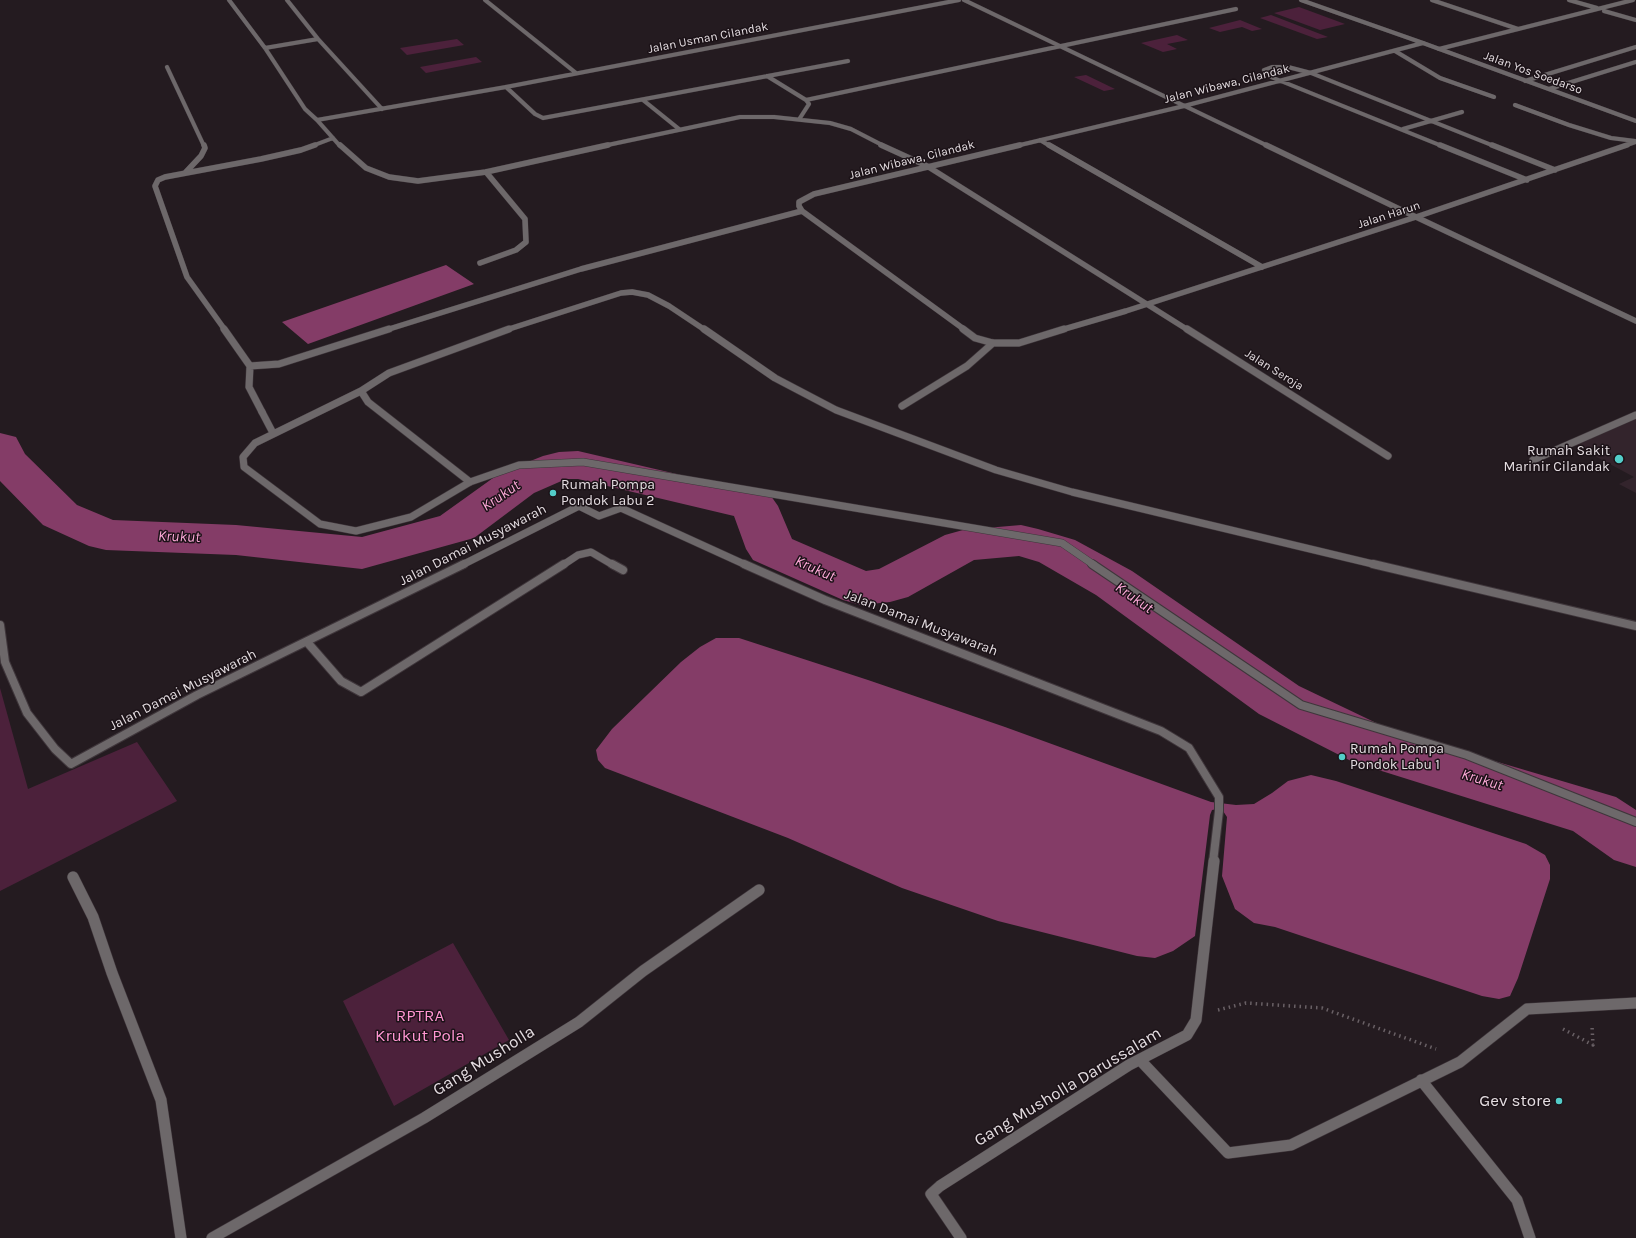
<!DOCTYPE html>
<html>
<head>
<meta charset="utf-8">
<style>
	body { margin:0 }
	canvas { display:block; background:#241b20 }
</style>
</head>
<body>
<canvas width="1636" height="1238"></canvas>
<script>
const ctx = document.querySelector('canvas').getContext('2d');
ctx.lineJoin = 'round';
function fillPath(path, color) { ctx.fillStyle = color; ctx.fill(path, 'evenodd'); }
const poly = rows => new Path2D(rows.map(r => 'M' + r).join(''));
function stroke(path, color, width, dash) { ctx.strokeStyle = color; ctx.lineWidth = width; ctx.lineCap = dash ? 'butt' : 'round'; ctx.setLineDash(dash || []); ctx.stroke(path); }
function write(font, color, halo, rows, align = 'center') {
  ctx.font = font + ' Karla,sans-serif'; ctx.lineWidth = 3; ctx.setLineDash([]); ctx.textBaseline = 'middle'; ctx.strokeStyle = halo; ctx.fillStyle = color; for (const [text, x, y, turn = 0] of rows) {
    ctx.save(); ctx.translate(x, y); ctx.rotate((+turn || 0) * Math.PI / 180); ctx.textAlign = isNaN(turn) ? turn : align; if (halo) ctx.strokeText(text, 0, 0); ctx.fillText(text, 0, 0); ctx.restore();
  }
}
const built = poly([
	[1636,411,1636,493,1619,484,1634,477,1569,442]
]);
const green = poly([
	[1299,7,1345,24,1320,30,1274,13],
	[1271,15,1328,37,1317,39,1260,18],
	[1240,20,1262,29,1252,31,1242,27,1220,32,1209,28],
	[1177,35,1188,40,1167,44,1177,49,1163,52,1141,43],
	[457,39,464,45,407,55,400,48],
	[476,57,482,62,426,73,420,67],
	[1086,75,1115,89,1104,91,1074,77],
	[0,688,28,789,137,742,177,801,0,891],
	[453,943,509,1040,394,1106,343,1001]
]);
const water = poly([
	[446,265,474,284,308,344,282,322],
	[716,638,739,638,868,680,1005,727,1211,802,1236,805,1254,804,1272,793,1288,781,1311,775,1336,781,1526,844,1545,855,1550,865,1550,879,1518,978,1510,996,1499,999,1482,996,1275,927,1254,923,1235,909,1222,876,1227,817,1223,811,1217,809,1212,810,1210,815,1195,936,1173,951,1155,958,1137,956,998,921,902,888,788,838,605,768,598,760,596,750,612,729,681,662,700,647]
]);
const river = poly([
	[0,433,16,437,25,454,77,505,113,520,236,525,362,537,440,516,500,473,543,456,559,452,578,451,771,496,778,506,792,539,866,571,879,569,945,535,963,530,1021,525,1038,529,1075,540,1132,571,1299,686,1393,731,1616,797,1636,810,1636,867,1614,860,1573,831,1353,762,1259,714,1096,595,1039,562,1019,556,974,560,908,597,890,602,861,605,843,600,753,560,746,549,734,516,578,479,566,479,534,493,474,538,362,569,236,555,106,550,89,546,43,525,0,481,0,433]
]);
const path = poly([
	[1218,1010,1246,1003,1322,1008,1436,1049],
	[1563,1029,1593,1045,1592,1026]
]);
const serviceFar2 = poly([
	[229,0,265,48,305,109,317,120,506,87,959,0],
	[287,0,318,39,382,109],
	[485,0,576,73],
	[964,0,1268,146],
	[1301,0,1423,43],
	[1569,0,1597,8],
	[1604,11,1636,20],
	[265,48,318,39],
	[1439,49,1633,0],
	[1395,51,1440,78,1494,97],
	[167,67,204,146],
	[767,76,806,100,809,104,800,118],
	[506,87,535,114,543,118,848,61],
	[643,100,679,129],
	[806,100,1236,9],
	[1515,105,1569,125,1611,138,1635,141],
	[317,120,340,146],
	[1403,129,1462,112],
	[1040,140,1050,146],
	[312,146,333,138],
	[603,146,740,117,774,117,830,123,851,129,884,146],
	[1016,146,1184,106,1423,43],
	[1442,146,1271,77,1264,70,1272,67,1288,67,1311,73,1494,146],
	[1624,146,1636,142]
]);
const serviceFar1 = poly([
	[340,145,366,168,389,177,418,181,486,172,608,145],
	[881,145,927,166,1188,330],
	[1049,145,1262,267],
	[1266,145,1416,217],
	[1440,145,1527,180],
	[1492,145,1555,170],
	[185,173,201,156,205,148,204,145],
	[480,263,516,250,526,242,525,219,486,172],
	[225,330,187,277,155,186,158,180,165,177,261,159,301,150,315,145],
	[386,330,581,269,802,211],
	[965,330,802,211,799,206,799,202,814,194,1020,145],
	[1061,330,1126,311,1416,217,1627,145]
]);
const service = poly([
	[224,329,250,366,279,364,389,329],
	[963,329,975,338,993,343,1019,343,1064,329],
	[1187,329,1388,456],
	[250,366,249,387,262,412],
	[902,406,967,366,993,343],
	[1533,460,1636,415]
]);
const minorFar4 = poly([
	[1432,0,1518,29],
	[1423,43,1636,121],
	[1525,81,1636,47],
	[1549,89,1636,62]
]);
const minorFar3 = poly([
	[1416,217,1636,321],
	[506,330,621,293,632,292,648,295,669,306,705,330]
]);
const minorFar2 = poly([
	[704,329,775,378,836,410,996,470,1072,492,1377,565],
	[361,391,255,443,243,457,244,467,320,524,356,531,411,517,470,482,519,465,583,462,1062,543,1094,565],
	[262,412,273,433],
	[470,482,368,402,361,391,389,373,509,329],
	[462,565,579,506,599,516,621,508,746,565],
	[563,565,578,555,591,552,613,565]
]);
const minorFar1 = poly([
	[612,564,623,570],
	[744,564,825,600,1161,731,1189,748,1219,797,1219,811,1213,862],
	[1092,564,1301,705,1467,755,1636,822],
	[1373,564,1636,626],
	[0,625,5,662,27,713,55,749,71,764,197,695,464,564],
	[307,642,341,681,361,692,564,564]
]);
const minor = poly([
	[73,877,93,917,112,973,161,1100,181,1238],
	[1140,1060,1228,1153,1291,1145,1460,1062,1527,1009,1636,1003],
	[1421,1080,1517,1200,1530,1238],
	[212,1238,424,1118,579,1022,643,971,759,890],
	[961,1238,931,1194,940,1186,1129,1065,1187,1035,1196,1020,1214,861]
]);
const markers = [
	[1619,459,5,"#53cdc9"],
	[553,493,4,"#53cdc9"],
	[1342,757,4,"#53cdc9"],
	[1559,1101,4,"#53cdc9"]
];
const farStreetnames = [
	["Jalan Usman Cilandak",708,38,-11],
	["Jalan Yos Soedarso",1533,73,20],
	["Jalan Wibawa, Cilandak",1227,84,-14],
	["Jalan Wibawa, Cilandak",912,160,-14],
	["Jalan Harun",1389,215,-18],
	["Jalan Seroja",1274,370,32]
];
const poiNames = [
	["Rumah Sakit",1610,451,"right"],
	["Marinir Cilandak",1610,467,"right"],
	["Rumah Pompa",561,485],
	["Pondok Labu 2",561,501],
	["Rumah Pompa",1350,749],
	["Pondok Labu 1",1350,765]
];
const streetNames = [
	["Jalan Damai Musyawarah",473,545,-27],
	["Jalan Damai Musyawarah",921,623,21],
	["Jalan Damai Musyawarah",183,690,-27]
];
const waterNames = [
	["Krukut",501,496,-34],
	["Krukut",179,537,2],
	["Krukut",815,569,24],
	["Krukut",1134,598,35],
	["Krukut",1482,780,17]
];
const nearParknames = [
	["RPTRA",420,1016],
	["Krukut Pola",420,1036]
];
const nearStreetnames = [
	["Gang Musholla",484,1061,-32],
	["Gang Musholla Darussalam",1068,1087,-31]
];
const nearPoinames = [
	["Gev store",1551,1101]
];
fillPath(built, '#33242c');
fillPath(green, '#4c213b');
fillPath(water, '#843c67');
fillPath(river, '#843c67');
stroke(serviceFar2, '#3f363b', 4.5);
stroke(serviceFar1, '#3f363b', 6);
stroke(service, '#3f363b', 8);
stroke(minorFar4, '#3f363b', 4.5);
stroke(minorFar3, '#3f363b', 6);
stroke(minorFar2, '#3f363b', 8);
stroke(minorFar1, '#3f363b', 10);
stroke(minor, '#3f363b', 12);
stroke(path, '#696065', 3.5, [1.5, 4]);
stroke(serviceFar2, '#6d686a', 4);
stroke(serviceFar1, '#6d686a', 5.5);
stroke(service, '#6d686a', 7);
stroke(minorFar4, '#6d686a', 4);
stroke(minorFar3, '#6d686a', 5.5);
stroke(minorFar2, '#6d686a', 7);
stroke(minorFar1, '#6d686a', 8);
stroke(minor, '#6d686a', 11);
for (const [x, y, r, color] of markers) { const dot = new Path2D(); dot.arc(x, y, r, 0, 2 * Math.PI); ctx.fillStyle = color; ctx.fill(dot); stroke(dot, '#1b1217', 1.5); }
write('12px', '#e4dde1', '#1b1217', farStreetnames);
write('14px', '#e4dde1', '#1b1217', poiNames, 'left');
write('14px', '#e4dde1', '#1b1217', streetNames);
write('italic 15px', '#fda9d8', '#1b1217', waterNames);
write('17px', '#ff96d2', '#1b1217', nearParknames);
write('17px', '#e4dde1', '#1b1217', nearStreetnames);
write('17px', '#e4dde1', '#1b1217', nearPoinames, 'right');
</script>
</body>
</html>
